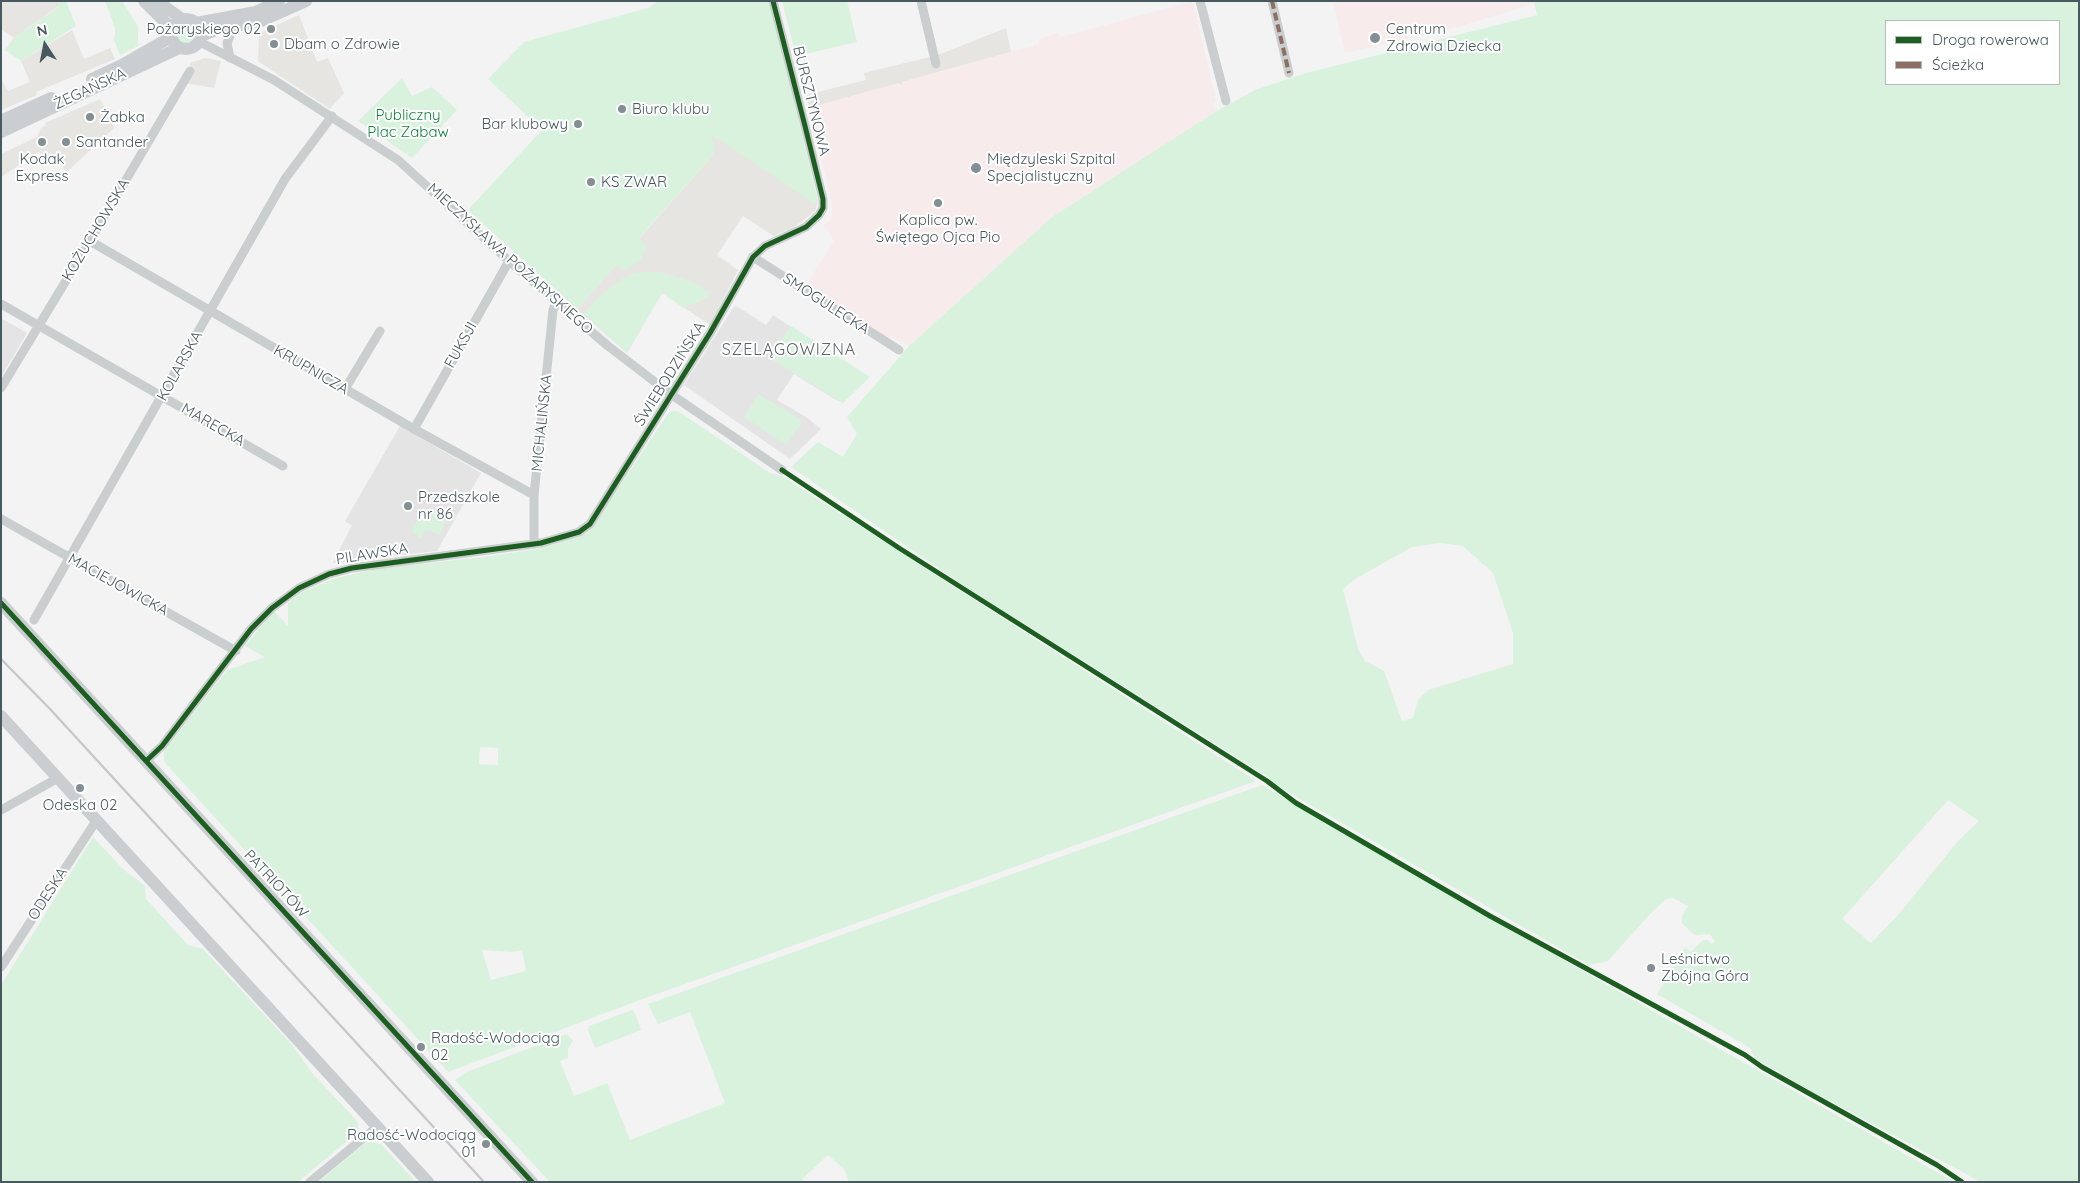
<!DOCTYPE html>
<html>
<head>
<meta charset="utf-8">
<style>
	body { margin:0 }
	#map { position:relative; width:2080px; height:1183px; overflow:hidden; background:#f3f3f3; font-family:Quicksand,sans-serif }
	canvas { display:block }
	.frame { position:absolute; inset:0; border:2px solid #495960; pointer-events:none }
	.legend { position:absolute; left:1885px; top:20px; width:175px; height:65px; box-sizing:border-box; background:#fff; border:1px solid #b6bdbf; margin:0; padding:6px 9px; list-style:none; font-size:15px; color:#495960 }
	.legend li { display:flex; align-items:center; gap:10px; height:25px }
	.legend b { width:25px; border:1px solid #b6bdbf }
	.north { position:absolute; left:20px; top:20px; width:50px; height:50px; -webkit-text-stroke:4px #fff; paint-order:stroke; rotate:349deg; font-size:14px; font-weight:700; line-height:20px; text-align:center; color:#495960 }
	.north::after { content:''; display:block; margin:auto; width:18px; height:22px; background:#495960; clip-path:polygon(50% 0,100% 100%,50% 72%,0 100%) }
</style>
</head>
<body>
<div id="map">
<canvas width="2080" height="1183"></canvas>
<div class="frame"></div>
<ul class="legend">
<li><b style="height:6px;background:#1b5e20"></b>Droga rowerowa</li>
<li><b style="height:6px;background:#8d6e63"></b>Ścieżka</li>
</ul>
<div class="north">N</div>
</div>
<script>
const ctx = document.querySelector('canvas').getContext('2d');
ctx.lineJoin = 'round';
function fillPath(path, color) { ctx.fillStyle = color; ctx.fill(path, 'evenodd'); }
const poly = rows => new Path2D(rows.map(r => 'M' + r).join(''));
function stroke(path, color, width, dash) { ctx.strokeStyle = color; ctx.lineWidth = width; ctx.lineCap = dash ? 'butt' : 'round'; ctx.setLineDash(dash || []); ctx.stroke(path); }
function write(font, color, halo, rows, align = 'center') {
  ctx.font = font + ' Quicksand,sans-serif'; ctx.lineWidth = 4; ctx.setLineDash([]); ctx.textBaseline = 'middle'; ctx.strokeStyle = halo; ctx.fillStyle = color; for (const [text, x, y, turn = 0] of rows) {
    ctx.save(); ctx.translate(x, y); ctx.rotate((+turn || 0) * Math.PI / 180); ctx.textAlign = isNaN(turn) ? turn : align; if (halo) ctx.strokeText(text, 0, 0); ctx.fillText(text, 0, 0); ctx.restore();
  }
}
const commercial = poly([
	[1,1,57,1,60,5,14,38,1,29],
	[299,15,317,62,328,58,344,93,330,109,258,61,259,33],
	[1006,28,1011,52,903,82,903,84,900,85,899,83,809,108,806,95,866,80,864,73,938,55],
	[72,30,84,59,110,48,115,59,36,92,37,95,1,110,1,79,8,91,30,82,21,61],
	[205,58,221,61,214,88,185,83,194,67,190,67,190,63],
	[100,99,114,128,66,173,57,153,43,158,39,152,1,177,1,154,37,137,41,128,46,125,45,123],
	[710,133,813,202,818,201,815,211,792,229,777,234,775,237,743,216,717,255,738,270,710,325,662,293,627,353,577,309,713,155]
]);
const education = poly([
	[735,305,766,325,773,315,821,346,844,401,843,403,836,400,794,374,777,400,806,417,821,429,790,459,684,385],
	[1,318,27,333,1,377],
	[400,426,481,473,437,551,333,563,352,525,345,521]
]);
const medical = poly([
	[1193,1,1216,101,1213,105,1215,112,1052,217,909,346,902,341,893,338,884,338,805,287,834,241,824,225,831,220,833,206,809,108,899,83,900,85,902,85,902,82,1039,44,1039,39,1058,33,1061,37],
	[1333,1,1543,1,1461,26,1345,53]
]);
const green = poly([
	[57,1,66,1,76,26,21,61,5,50,14,38,60,6],
	[105,1,122,1,138,26,138,46,120,55,113,38,115,36,115,28],
	[659,1,770,1,818,201,813,203,711,134,715,148,713,155,639,238,644,242,646,249,641,260,631,267,624,270,615,266,577,309,468,210,542,130,488,79,524,42,648,8],
	[782,1,847,1,857,42,796,56],
	[1534,1,2079,1,2079,1182,1981,1182,1811,1091,1755,1058,1750,1048,1657,994,1685,947,1691,952,1703,940,1707,940,1712,944,1715,941,1710,934,1695,935,1692,933,1682,923,1682,916,1688,906,1673,898,1666,899,1650,914,1608,961,1589,965,1274,784,1268,777,969,589,791,467,818,442,843,457,857,434,847,417,909,346,1052,217,1215,112,1255,90,1306,73,1537,15],
	[1886,21,2059,21,2059,84,1886,84],
	[1440,543,1463,546,1493,573,1513,633,1513,664,1428,690,1418,700,1413,718,1402,721,1384,671,1365,661,1358,649,1343,589,1355,579,1412,547],
	[1948,800,1979,821,1958,841,1898,915,1871,943,1842,919],
	'177 34a9 9 0 1 1 18 0a9 9 0 1 1-18 0Z',
	[402,78,412,96,432,87,457,110,412,158,358,121],
	[643,272,660,272,690,281,705,289,709,293,707,298,684,308,662,293,627,353,584,314,596,299,620,280,634,273],
	[791,326,870,377,843,403,768,357],
	[758,394,803,421,786,445,744,417],
	[670,411,678,411,770,473,782,476,1256,781,640,1000,448,1072,166,764,164,761,164,751,227,670,265,657,245,646,274,611,288,626,288,603,300,593,333,579,375,569,483,557,537,549,588,533],
	[480,747,498,748,498,765,479,764],
	[482,950,511,952,522,950,526,971,491,980],
	[428,508,448,517,439,535,426,529,421,539,411,531,422,512,425,514],
	[1262,785,1595,978,1954,1182,849,1182,844,1169,828,1155,802,1179,804,1182,550,1182,455,1080,467,1072,567,1034,573,1041,568,1049,568,1058,560,1061,574,1096,607,1083,630,1140,725,1103,690,1012,658,1024,648,1004],
	[93,837,124,870,145,886,146,899,188,945,203,949,293,1046,313,1074,358,1122,359,1131,298,1182,1,1182,1,985],
	[632,1010,635,1013,641,1030,595,1048,588,1030,589,1026],
	[367,1142,381,1144,416,1182,318,1182]
]);
const street = poly([
	[921,1,936,64],
	[1200,1,1226,101],
	[1272,1,1289,73],
	[200,42,274,80,398,160,509,261,608,346,672,395,782,470],
	[230,58,227,43,234,25],
	[90,241,414,429,534,495],
	[753,257,899,350],
	[1,304,283,466],
	[1,388,90,241,190,71],
	[345,389,380,331],
	[414,429,509,261],
	[1,519,236,651],
	[534,544,534,495,553,310,556,302],
	[34,620,285,179,332,116],
	[146,761,162,746,251,629,272,608,299,588,329,574,352,568,541,543,579,532,590,524,710,333,753,257,765,246,806,227,819,215,823,208,823,199,805,126,773,1],
	[1,810,58,778],
	[1,967,96,821],
	[310,1182,377,1127]
]);
const secondary = poly([
	[144,1,172,29],
	[157,1,182,19],
	'171 34a15 15 0 1 1 30 0a15 15 0 1 1-30 0Z',
	[196,23,256,12,279,1],
	[201,36,219,29,261,21,306,1],
	[92,79,122,65,171,37],
	[1,121,51,98],
	[1,132,179,48],
	[1,603,532,1182],
	[1,716,428,1182]
]);
const rail = poly([
	[1,659,50,709,484,1182]
]);
const quiet = poly([
	[1272,1,1289,73]
]);
const cycleway = poly([
	[782,470,899,548,1267,781,1296,803,1490,916,1745,1055,1762,1067,1937,1165,1962,1182],
	[1,603,532,1182],
	[146,761,162,746,251,629,272,608,299,588,329,574,352,568,541,543,579,532,590,524,710,333,753,257,765,246,806,227,819,215,823,208,823,199,805,126,773,1]
]);
const markers = [
	[271,29,5,"#848f93"],
	[1375,38,6,"#848f93"],
	[274,44,5,"#848f93"],
	[622,109,5,"#848f93"],
	[90,117,5,"#848f93"],
	[578,124,5,"#848f93"],
	[42,142,5,"#848f93"],
	[66,142,5,"#848f93"],
	[976,168,6,"#848f93"],
	[591,182,5,"#848f93"],
	[938,203,5,"#848f93"],
	[408,506,5,"#848f93"],
	[80,788,5,"#848f93"],
	[1651,968,5,"#848f93"],
	[421,1047,5,"#848f93"],
	[486,1144,5,"#848f93"]
];
const poiNames = [
	["Pożaryskiego 02",261,29,"right"],
	["Centrum",1386,29],
	["Zdrowia Dziecka",1386,46],
	["Dbam o Zdrowie",284,44],
	["Biuro klubu",632,109],
	["Żabka",100,117],
	["Bar klubowy",568,124,"right"],
	["Santander",76,142],
	["Kodak",42,159,"center"],
	["Express",42,176,"center"],
	["Międzyleski Szpital",987,159],
	["Specjalistyczny",987,176],
	["KS ZWAR",601,182],
	["Kaplica pw.",938,220,"center"],
	["Świętego Ojca Pio",938,237,"center"],
	["Przedszkole",418,497],
	["nr 86",418,514],
	["Odeska 02",80,805,"center"],
	["Leśnictwo",1661,959],
	["Zbójna Góra",1661,976],
	["Radość-Wodociąg",431,1038],
	["02",431,1055],
	["Radość-Wodociąg",476,1135,"right"],
	["01",476,1152,"right"]
];
const streetNames = [
	["ŻEGAŃSKA",90,89,-25],
	["BURSZTYNOWA",811,101,76],
	["KOŻUCHOWSKA",96,230,-59],
	["MIECZYSŁAWA POŻARYSKIEGO",510,259,42],
	["SMOGULECKA",826,304,33],
	["FUKSJI",461,345,-61],
	["KOLARSKA",180,366,-61],
	["KRUPNICZA",311,370,30],
	["ŚWIEBODZIŃSKA",670,374,-58],
	["MICHALIŃSKA",542,423,-84],
	["MARECKA",213,425,30],
	["PILAWSKA",372,554,-9],
	["MACIEJOWICKA",118,585,29],
	["PATRIOTÓW",276,884,47],
	["ODESKA",48,894,-57]
];
const parkNames = [
	["Publiczny",408,115],
	["Plac Zabaw",408,132]
];
const neighbourhoodNames = [
	["SZELĄGOWIZNA",789,350]
];
fillPath(commercial, '#e6e5e2');
fillPath(education, '#e5e4e5');
fillPath(medical, '#f8ebec');
fillPath(green, '#d8f2de');
stroke(street, '#cacecf', 9);
stroke(secondary, '#caced1', 12);
stroke(rail, '#c6c8c9', 2.5);
stroke(quiet, '#8d6e63', 4, [8, 4]);
stroke(cycleway, '#1b5e20', 5);
for (const [x, y, r, color] of markers) { const dot = new Path2D(); dot.arc(x, y, r, 0, 2 * Math.PI); ctx.fillStyle = color; ctx.fill(dot); stroke(dot, '#fff', 2); }
write('15px', '#495960', '#fff', poiNames, 'left');
write('15px', '#495960', '#fff', streetNames);
write('15px', '#16863d', '#fff', parkNames);
ctx.letterSpacing = '1px';
write('16px', '#5e6467', '#fff', neighbourhoodNames);
ctx.letterSpacing = '0px';
</script>
</body>
</html>
